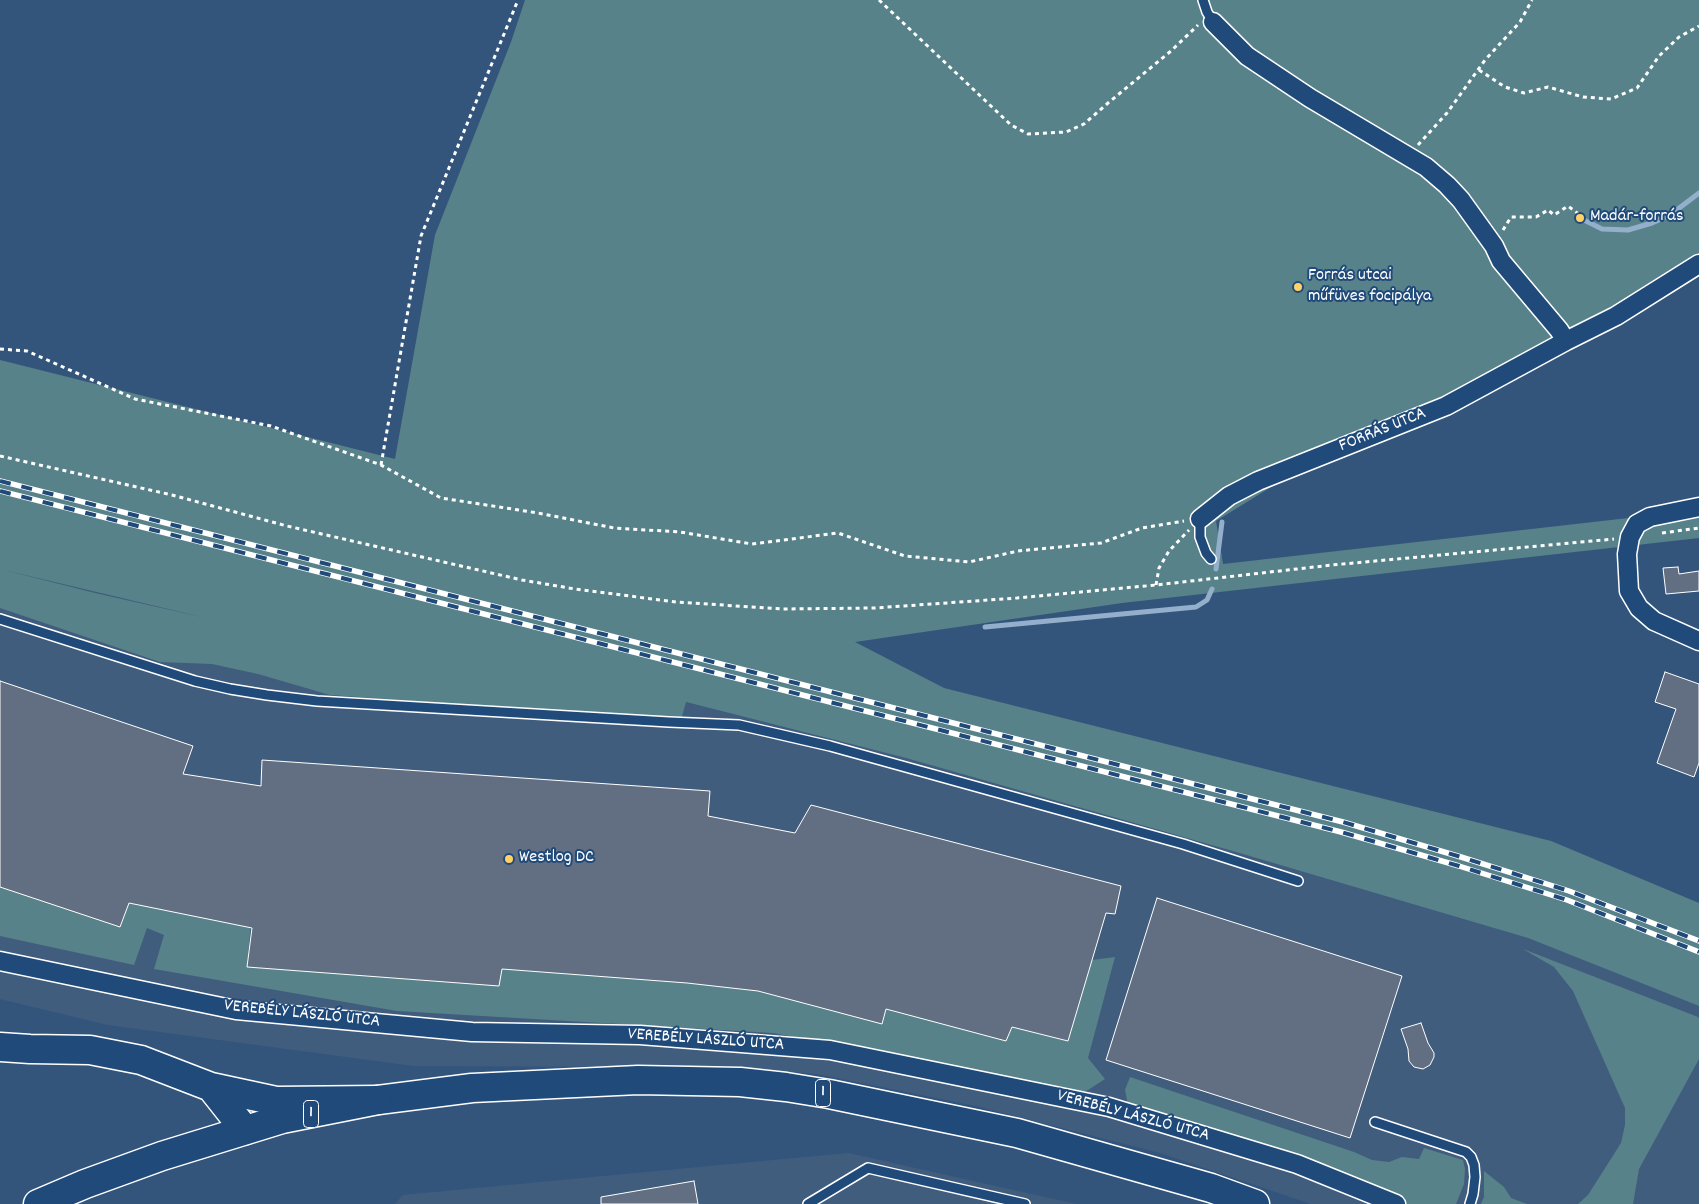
<!DOCTYPE html>
<html>
<head>
<meta charset="utf-8">
<style>
	body { margin:0 }
	canvas { display:block; background:#33557c }
</style>
</head>
<body>
<canvas width="1699" height="1204"></canvas>
<script>
const ctx = document.querySelector('canvas').getContext('2d');
ctx.lineJoin = 'round';
function fillPath(path, color) { ctx.fillStyle = color; ctx.fill(path, 'evenodd'); }
const poly = rows => new Path2D(rows.map(r => 'M' + r).join(''));
function stroke(path, color, width, dash) { ctx.strokeStyle = color; ctx.lineWidth = width; ctx.lineCap = dash ? 'butt' : 'round'; ctx.setLineDash(dash || []); ctx.stroke(path); }
function write(font, color, halo, rows, align = 'center') {
  ctx.font = font + ' Dekko,sans-serif'; ctx.lineWidth = 4; ctx.setLineDash([]); ctx.textBaseline = 'middle'; ctx.strokeStyle = halo; ctx.fillStyle = color; for (const [text, x, y, turn = 0] of rows) {
    ctx.save(); ctx.translate(x, y); ctx.rotate((+turn || 0) * Math.PI / 180); ctx.textAlign = isNaN(turn) ? turn : align; if (halo) ctx.strokeText(text, 0, 0); ctx.fillText(text, 0, 0); ctx.restore();
  }
}
const built = poly([
	[0,569,321,645,685,702,906,758,1236,852,1528,938,1699,1006,1699,1204,1311,1204,1160,1153,976,1106,817,1074,719,1067,414,1066,108,1025,0,999],
	[848,1153,1076,1204,395,1204,403,1195]
]);
const green = poly([
	[525,0,1699,0,1699,264,1472,400,1276,484,1216,521,1223,564,1699,510,1699,538,1122,603,855,642,944,688,1551,841,1699,903,1699,1006,1528,938,1236,852,906,758,686,702,681,720,330,695,258,674,212,664,160,662,0,608,0,360,395,459,435,235,511,42],
	[4,570,206,618,95,593],
	[0,887,120,927,129,903,251,922,247,967,499,986,502,969,687,983,758,991,882,1023,886,1009,1007,1034,1012,1027,1068,1041,1092,960,1115,957,1088,1058,1105,1079,1088,1090,1067,1097,981,1072,773,1033,397,1011,154,969,164,935,147,928,134,965,0,936],
	[1523,949,1698,1017,1699,1019,1699,1059,1639,1169,1633,1204,1578,1204,1588,1195,1621,1143,1625,1125,1625,1108,1573,991,1554,967],
	[1130,1077,1354,1152,1372,1160,1389,1162,1402,1157,1419,1159,1424,1148,1463,1160,1465,1169,1464,1184,1456,1204,1391,1204,1128,1105,1125,1090],
	[1484,1171,1504,1187,1511,1198,1527,1204,1481,1204,1484,1197]
]);
const stream = poly([
	[1580,218,1602,229,1628,230,1652,223,1670,215,1699,193],
	[1216,569,1222,522],
	[985,627,1196,607,1207,600,1212,589]
]);
const building = poly([
	[1678,567,1679,574,1699,571,1699,591,1666,594,1663,568,1678,567],
	[1665,672,1699,684,1699,763,1694,777,1657,763,1676,709,1655,702,1665,672],
	[0,681,193,746,183,774,261,786,262,760,710,791,708,816,795,833,811,805,1121,886,1115,914,1106,913,1068,1041,1012,1027,1006,1041,886,1009,882,1024,758,991,687,983,502,969,499,986,247,967,252,928,129,903,120,927,0,887,0,681],
	[1157,898,1402,976,1350,1138,1106,1060,1157,898],
	[1421,1023,1428,1043,1434,1053,1434,1057,1430,1065,1423,1069,1414,1067,1409,1061,1408,1049,1401,1029,1421,1023],
	[694,1181,698,1204,601,1204,601,1197,694,1181]
]);
const path = poly([
	[879,0,1011,125,1028,134,1066,132,1084,124,1108,103,1171,51,1198,25],
	[1479,70,1505,87,1524,93,1548,87,1583,97,1611,99,1637,88,1659,56,1679,37,1699,26],
	[1418,145,1447,113,1485,60,1520,22,1532,0],
	[1503,230,1511,217,1536,217,1548,210,1554,215,1568,206,1580,215],
	[0,349,27,351,135,399,271,426,381,465,441,498,538,513,614,528,680,532,752,544,838,533,905,556,969,562,1018,551,1101,543,1142,528,1184,521],
	[0,456,172,495,287,526,522,580,575,589,676,602,783,609,875,608,1017,598,1156,585,1332,565,1614,539],
	[381,465,421,236,518,0],
	[1662,533,1699,528],
	[1156,585,1159,568,1169,551,1189,530]
]);
const service = poly([
	[1203,0,1207,12,1213,22],
	[1200,519,1200,537,1206,553,1211,559],
	[0,619,195,681,230,689,267,695,317,701,669,722,739,725,830,746,1183,844,1298,881],
	[1375,1122,1466,1152,1471,1157,1474,1165,1475,1177,1473,1194,1470,1204],
	[808,1204,868,1168,1025,1204]
]);
const minor = poly([
	[1213,22,1247,56,1310,98,1426,167,1447,185,1461,200,1494,246,1501,261,1559,330,1566,341],
	[1699,507,1650,517,1637,524,1630,537,1627,554,1629,591,1639,608,1654,621,1699,641],
	[1200,519,1229,496,1258,481,1446,406,1566,341,1616,316,1699,264],
	[0,961,236,1010,472,1032,640,1035,830,1050,1109,1107,1297,1164,1396,1204]
]);
const primary = poly([
	[38,1204,85,1184,162,1156,282,1119,378,1100,472,1088,638,1080,740,1082,786,1087,829,1094,1017,1133,1211,1188,1255,1204]
]);
const motorway = poly([
	[0,1047,30,1049,90,1050,141,1060,211,1087,276,1101,378,1100],
	[211,1087,245,1130]
]);
const rail = poly([
	[0,481,1343,822,1461,857,1569,891,1699,941],
	[0,491,1341,832,1459,866,1567,900,1699,952]
]);
const markers = [
	[1580,218,5,"#ffd166"],
	[1298,287,5,"#ffd166"],
	[509,859,5,"#ffd166"]
];
const shields = [
	[823,1093,15],
	[311,1114,15]
];
const shieldNames = [
	["1",823,1093],
	["1",311,1114]
];
const poiNames = [
	["Madár-forrás",1590,218],
	["Forrás utcai",1308,277],
	["műfüves focipálya",1308,298],
	["Westlog DC",519,859]
];
const streetNames = [
	["FORRÁS UTCA",1383,431,-22],
	["VEREBÉLY LÁSZLÓ UTCA",302,1015,6],
	["VEREBÉLY LÁSZLÓ UTCA",706,1041,4],
	["VEREBÉLY LÁSZLÓ UTCA",1133,1117,15]
];
fillPath(built, '#415d7e');
fillPath(green, '#588289');
stroke(stream, '#94afcb', 5);
fillPath(building, '#626f82');
stroke(building, '#fff', 1);
stroke(service, '#fff', 12);
stroke(minor, '#fff', 21);
stroke(primary, '#fff', 31);
stroke(motorway, '#fff', 31);
stroke(path, '#fff', 3, [4, 4]);
stroke(service, '#1f4a7a', 9);
stroke(minor, '#1f4a7a', 18);
stroke(primary, '#1f4a7a', 28);
stroke(motorway, '#1f4a7a', 28);
stroke(rail, '#fff', 5.5);
stroke(rail, '#1f4a7a', 4, [11]);
for (const [x, y, r, color] of markers) { const dot = new Path2D(); dot.arc(x, y, r, 0, 2 * Math.PI); ctx.fillStyle = color; ctx.fill(dot); stroke(dot, '#1f4a7a', 2); }
for (const [x, y, w] of shields) { const box = new Path2D(); box.roundRect(x - w / 2, y - 13.5, w, 27, 4); ctx.fillStyle = '#1f4a7a'; ctx.fill(box); stroke(box, '#fff', 1); }
write('bold 16px', '#fff', null, shieldNames);
write('18px', '#fff', '#1f4a7a', poiNames, 'left');
write('18px', '#fff', '#1f4a7a', streetNames);
</script>
</body>
</html>
